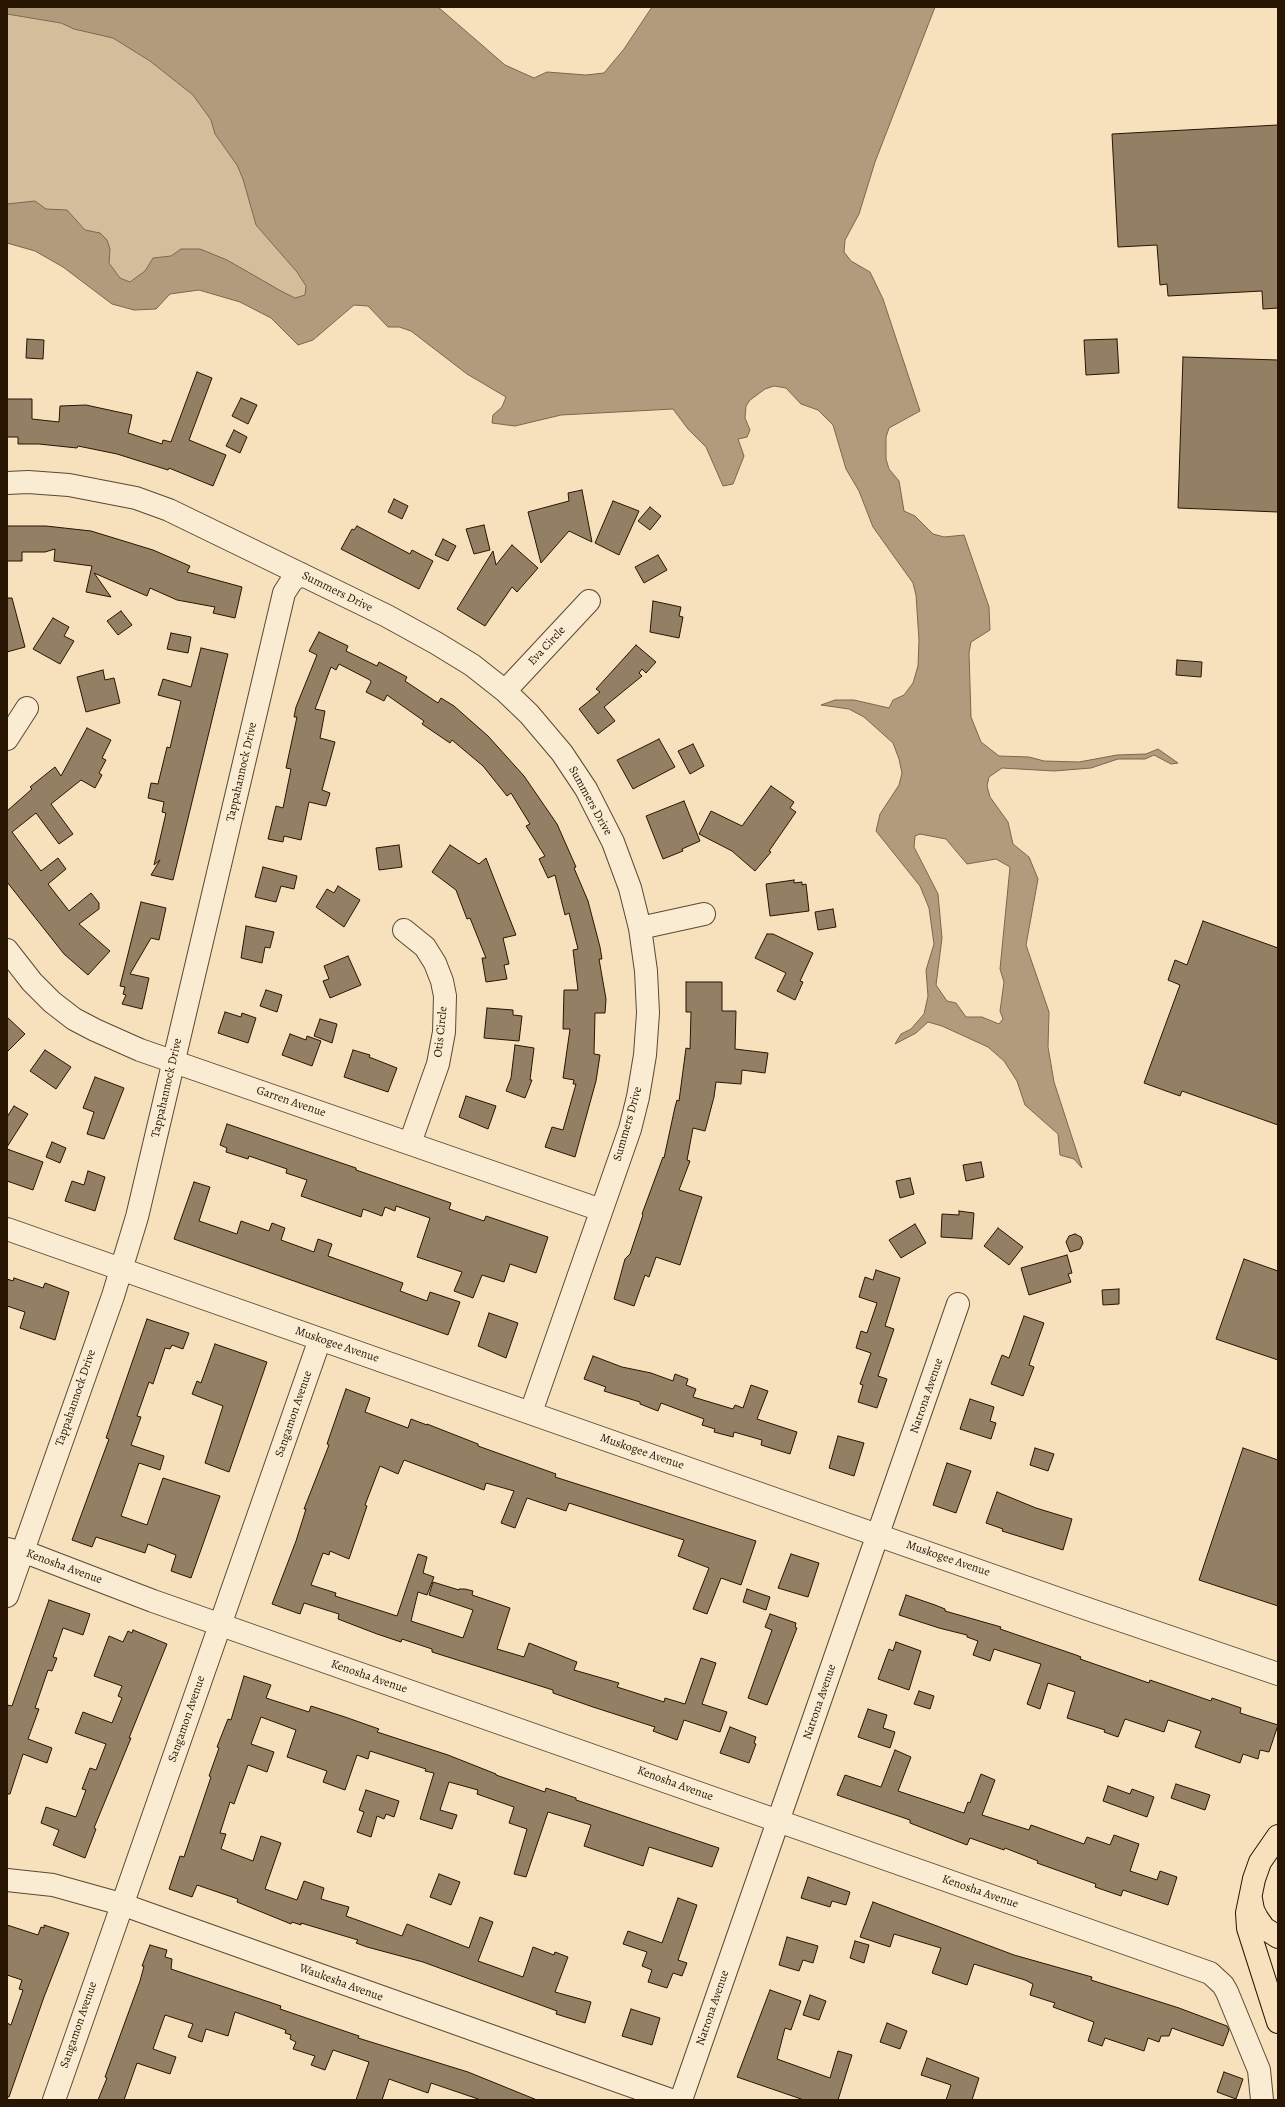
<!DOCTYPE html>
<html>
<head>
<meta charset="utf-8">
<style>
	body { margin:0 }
	#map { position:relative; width:1285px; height:2107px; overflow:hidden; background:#f6e1bc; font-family:Alegreya,serif }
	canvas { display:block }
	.frame { position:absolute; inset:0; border:8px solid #281502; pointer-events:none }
</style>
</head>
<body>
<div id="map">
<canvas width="1285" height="2107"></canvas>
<div class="frame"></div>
</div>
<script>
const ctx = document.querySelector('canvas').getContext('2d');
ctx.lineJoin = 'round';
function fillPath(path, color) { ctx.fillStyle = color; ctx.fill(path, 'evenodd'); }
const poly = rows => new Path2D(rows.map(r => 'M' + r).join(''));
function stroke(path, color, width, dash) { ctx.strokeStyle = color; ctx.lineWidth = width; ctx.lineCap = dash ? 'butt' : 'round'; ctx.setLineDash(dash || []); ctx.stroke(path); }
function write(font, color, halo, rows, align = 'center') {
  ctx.font = font + ' Alegreya,serif'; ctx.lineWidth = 3; ctx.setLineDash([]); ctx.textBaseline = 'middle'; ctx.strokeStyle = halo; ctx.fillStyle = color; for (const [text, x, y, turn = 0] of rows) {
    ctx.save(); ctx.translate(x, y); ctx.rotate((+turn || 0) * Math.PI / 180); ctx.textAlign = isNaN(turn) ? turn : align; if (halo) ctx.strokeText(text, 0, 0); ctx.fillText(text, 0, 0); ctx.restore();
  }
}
const green = poly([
	[7,14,61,23,74,29,113,38,150,61,193,95,211,120,215,134,237,165,243,179,256,225,297,272,306,286,305,295,295,298,181,249,171,256,153,258,145,271,130,282,120,278,109,262,110,249,100,233,85,230,67,210,46,209,35,201,7,204]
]);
const water = poly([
	[7,7,438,7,505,65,534,78,547,72,586,75,604,73,624,49,652,7,935,7,875,162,859,214,845,240,844,252,851,261,870,272,883,299,920,411,889,428,886,437,886,459,889,469,899,481,904,511,915,516,933,534,944,537,964,535,989,607,990,630,971,642,969,653,971,717,981,742,999,756,1029,757,1044,761,1079,762,1117,755,1146,754,1158,749,1178,763,1171,764,1154,755,1145,759,1118,759,1091,768,1054,771,1002,768,989,777,987,786,990,797,1008,822,1013,844,1029,857,1038,879,1026,945,1049,1012,1048,1047,1054,1082,1082,1168,1074,1159,1060,1155,1058,1134,1025,1105,1017,1081,1004,1061,988,1047,942,1026,928,1022,916,1033,895,1044,901,1034,911,1029,924,1014,928,996,926,970,934,944,929,908,920,886,876,831,880,814,899,785,902,773,899,759,893,743,864,717,849,709,821,705,835,700,854,700,889,708,893,700,904,695,913,683,918,666,919,640,916,595,913,583,873,527,859,491,846,469,833,425,818,410,801,404,786,388,774,386,765,389,750,400,746,406,745,418,750,430,747,437,738,439,744,456,733,484,723,486,706,447,688,429,673,409,561,415,515,426,492,423,493,415,502,407,506,397,467,374,411,331,399,327,388,327,368,306,354,305,313,340,298,345,271,318,240,302,199,290,170,294,156,309,134,310,112,304,63,267,35,251,7,243,7,204,35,201,46,209,67,210,85,230,100,233,107,240,110,249,109,263,120,278,130,282,145,271,153,258,171,256,181,249,200,249,227,260,281,291,295,298,305,295,306,286,297,272,256,225,243,179,237,165,215,134,211,120,193,95,150,61,113,38,74,29,61,23,7,14,7,7],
	[920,834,946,839,967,864,996,859,1010,867,1000,969,1004,982,1000,1011,1003,1019,999,1024,982,1017,966,1017,956,1003,947,1001,936,985,942,938,938,894,914,847,915,836,920,834]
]);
const building = poly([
	[1278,125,1278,308,1263,309,1262,291,1168,296,1167,284,1160,285,1157,245,1118,247,1112,134,1278,125],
	[27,339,44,340,43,359,26,358,27,339],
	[1117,339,1119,373,1086,375,1084,340,1117,339],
	[1183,357,1278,360,1278,512,1178,508,1183,357],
	[197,372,212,378,189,440,226,455,213,486,169,468,168,470,117,454,78,446,77,448,39,444,18,444,18,437,7,437,7,399,32,399,32,419,59,422,60,406,86,405,132,415,128,433,162,444,163,440,171,442,197,372],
	[241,398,257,405,248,424,232,416,241,398],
	[234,430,247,437,240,453,226,446,234,430],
	[582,490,592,542,569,531,541,563,528,512,569,501,568,493,582,490],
	[394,499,408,506,402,519,388,512,394,499],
	[613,501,639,511,619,555,595,543,613,501],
	[650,507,661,516,650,530,638,521,650,507],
	[484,525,490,550,474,554,466,529,484,525],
	[7,526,46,526,91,531,153,550,190,566,187,572,242,587,235,618,213,613,215,607,177,600,150,588,147,596,94,573,111,597,86,592,92,566,54,561,55,549,45,552,22,552,22,561,7,561,7,526],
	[357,526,410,554,412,550,433,561,419,589,341,549,352,529,354,530,357,526],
	[443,539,456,546,448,561,435,555,443,539],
	[512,545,538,568,517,592,512,587,485,626,457,609,493,551,496,565,512,545],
	[658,555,667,570,644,583,635,567,658,555],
	[7,598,12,598,25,647,7,652,7,598],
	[653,601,681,607,679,616,683,617,679,638,650,632,653,601],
	[121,611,132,625,118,635,107,621,121,611],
	[53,618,69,627,64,636,74,641,60,664,33,649,53,618],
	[319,632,348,646,346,651,377,666,379,662,407,677,405,681,438,703,441,698,454,706,488,736,524,776,557,824,576,867,574,868,588,901,600,947,602,959,599,959,606,999,605,1013,595,1013,594,1054,600,1055,596,1081,575,1157,545,1147,552,1127,563,1130,576,1084,573,1084,574,1080,563,1078,570,1029,563,1029,564,990,578,990,573,950,578,949,569,913,565,915,555,875,548,878,539,859,545,856,526,826,530,824,511,793,507,796,483,766,452,740,450,743,422,724,424,721,387,695,384,701,366,692,371,682,370,680,339,664,336,670,331,667,315,709,325,711,320,738,335,742,322,790,330,793,326,806,309,802,301,840,284,836,283,842,268,839,276,806,283,808,291,769,286,768,297,717,294,717,296,707,317,655,309,651,319,632],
	[171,633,191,637,188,653,167,649,171,633],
	[636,645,656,662,646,673,642,669,639,673,642,676,604,707,615,721,598,734,579,709,600,692,596,689,636,645],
	[201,648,228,654,173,880,151,875,160,860,154,865,166,813,162,812,164,802,148,798,151,783,158,784,167,747,170,748,181,701,158,695,163,679,191,687,201,648],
	[1177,660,1202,662,1201,677,1176,675,1177,660],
	[103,670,105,680,114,678,120,703,86,712,77,677,103,670],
	[87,728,111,740,102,758,106,760,99,773,102,775,95,788,81,780,51,804,73,834,59,844,36,813,12,832,41,871,58,858,66,869,48,884,69,911,91,893,99,903,99,909,79,924,110,951,88,975,64,954,7,882,7,811,32,789,30,787,55,767,61,776,87,728],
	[659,739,675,767,633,789,617,760,659,739],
	[693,744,704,766,690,774,678,751,693,744],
	[771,786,794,802,790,808,796,812,769,851,771,852,755,871,732,851,699,834,711,811,742,826,771,786],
	[684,801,700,841,682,849,683,851,663,859,646,816,684,801],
	[399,845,402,867,379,870,376,848,399,845],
	[450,845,479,864,486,858,516,935,503,938,509,964,504,965,507,979,486,982,482,958,486,958,470,918,467,919,456,890,432,872,450,845],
	[263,867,297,876,294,889,281,886,276,902,255,897,263,867],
	[794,880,794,883,802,882,802,885,806,884,809,911,770,916,766,884,794,880],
	[338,886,360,900,344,927,316,907,327,889,334,893,338,886],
	[141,902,166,908,159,940,151,938,130,974,149,978,142,1009,122,1004,126,995,123,994,125,987,120,986,141,902],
	[833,909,836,927,818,930,815,912,833,909],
	[1203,921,1278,948,1278,1125,1182,1091,1180,1096,1144,1083,1180,985,1168,980,1175,960,1187,965,1203,921],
	[246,926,274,932,270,948,265,947,262,963,241,958,246,926],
	[767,934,773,934,813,953,800,981,803,982,795,1000,777,991,786,973,755,958,767,934],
	[348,956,361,985,330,998,323,981,329,979,324,966,348,956],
	[686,982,722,982,722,1011,736,1011,735,1049,768,1053,765,1073,742,1070,741,1084,716,1082,714,1097,705,1131,693,1128,687,1160,690,1161,679,1190,702,1197,680,1265,656,1257,649,1277,645,1275,634,1306,614,1299,625,1259,630,1254,643,1215,642,1214,663,1157,664,1158,675,1107,677,1100,679,1101,686,1048,690,1049,691,1012,686,1012,686,982],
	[266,990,282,995,277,1012,260,1006,266,990],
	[487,1008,513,1010,513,1015,522,1016,519,1041,484,1038,487,1008],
	[225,1012,241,1017,242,1013,256,1018,248,1043,218,1033,225,1012],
	[7,1017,25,1034,7,1052,7,1017],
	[320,1019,337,1024,332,1043,314,1036,320,1019],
	[290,1034,306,1040,307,1036,321,1041,312,1066,282,1055,290,1034],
	[515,1045,534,1048,530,1080,532,1080,525,1098,506,1091,511,1078,515,1045],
	[45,1050,71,1067,56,1089,30,1071,45,1050],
	[353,1050,370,1055,369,1057,397,1068,388,1092,344,1077,353,1050],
	[95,1077,124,1088,104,1139,87,1134,94,1112,83,1108,95,1077],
	[466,1096,496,1106,488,1129,459,1117,466,1096],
	[14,1106,28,1114,7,1147,7,1117,14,1106],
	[227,1124,356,1168,356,1170,451,1203,449,1209,484,1221,486,1216,548,1237,536,1273,510,1264,504,1282,482,1275,473,1298,454,1291,462,1272,417,1257,430,1218,396,1206,395,1211,385,1207,382,1216,363,1209,361,1217,301,1196,307,1180,286,1173,287,1169,249,1156,248,1159,226,1152,227,1148,220,1145,227,1124],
	[52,1142,66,1148,60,1163,46,1157,52,1142],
	[7,1149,43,1162,33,1190,7,1181,7,1149],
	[981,1162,984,1177,966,1181,963,1165,981,1162],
	[88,1171,105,1177,95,1211,65,1201,72,1181,84,1185,88,1171],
	[910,1178,914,1194,900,1198,896,1181,910,1178],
	[194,1182,210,1187,199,1221,237,1234,241,1221,269,1231,272,1223,285,1228,281,1240,314,1252,318,1239,332,1244,328,1256,403,1283,400,1291,427,1301,430,1292,460,1302,448,1335,174,1239,194,1182],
	[959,1211,974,1213,972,1239,941,1237,942,1214,959,1215,959,1211],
	[915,1224,926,1243,901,1258,889,1240,915,1224],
	[998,1228,1023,1247,1009,1265,984,1246,998,1228],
	[1075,1234,1081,1237,1083,1243,1080,1249,1070,1252,1066,1242,1069,1236,1075,1234],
	[1067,1255,1072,1273,1068,1274,1071,1282,1029,1295,1021,1268,1067,1255],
	[1244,1259,1278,1271,1278,1360,1216,1339,1244,1259],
	[876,1270,900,1278,885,1326,894,1329,878,1376,887,1379,877,1408,858,1402,863,1385,860,1384,871,1353,856,1348,861,1331,867,1333,877,1303,859,1297,865,1277,873,1280,876,1270],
	[14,1278,43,1288,45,1283,69,1292,55,1340,20,1328,25,1312,7,1306,7,1279,13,1281,14,1278],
	[1119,1289,1119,1304,1103,1305,1102,1290,1119,1289],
	[489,1313,518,1323,506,1358,478,1346,489,1313],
	[1024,1316,1044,1323,1029,1365,1034,1367,1023,1396,991,1384,1002,1355,1009,1358,1024,1316],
	[147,1319,189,1333,183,1349,172,1345,170,1349,165,1348,153,1384,149,1382,137,1416,141,1417,131,1445,164,1456,160,1470,139,1463,121,1516,147,1525,163,1478,220,1496,191,1578,171,1571,176,1555,148,1544,145,1553,96,1537,92,1547,72,1540,109,1439,106,1438,147,1319],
	[215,1344,267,1362,229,1472,205,1463,223,1406,192,1394,197,1381,201,1383,215,1344],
	[593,1356,622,1367,651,1373,673,1381,675,1374,688,1379,686,1385,696,1389,693,1397,733,1409,735,1405,743,1408,751,1385,768,1391,757,1419,797,1432,790,1454,761,1445,762,1440,734,1432,733,1437,714,1432,715,1429,702,1425,704,1419,661,1403,658,1411,640,1404,640,1402,604,1391,606,1387,584,1379,593,1356],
	[346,1389,370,1398,365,1412,408,1428,411,1419,427,1425,427,1424,478,1444,478,1446,556,1474,555,1477,756,1541,741,1585,721,1578,707,1614,693,1609,709,1568,678,1556,684,1540,569,1503,566,1511,527,1498,515,1528,501,1523,514,1491,486,1483,484,1490,404,1460,398,1474,380,1466,365,1505,367,1506,349,1559,330,1551,329,1555,323,1553,311,1585,336,1593,335,1596,397,1616,418,1554,427,1557,423,1573,434,1577,427,1595,418,1592,411,1621,463,1638,473,1610,429,1595,433,1582,459,1590,459,1589,465,1589,473,1591,472,1595,510,1608,497,1649,524,1657,529,1643,577,1662,574,1670,619,1683,617,1687,664,1702,665,1698,685,1704,701,1658,716,1663,702,1704,727,1712,720,1732,684,1720,677,1740,653,1731,655,1727,593,1707,553,1693,553,1690,432,1652,432,1649,402,1639,401,1642,377,1634,338,1619,339,1614,304,1603,300,1614,272,1604,296,1541,306,1509,304,1509,329,1445,327,1444,346,1389],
	[970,1399,994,1407,990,1421,996,1423,991,1439,960,1429,970,1399],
	[838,1436,864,1443,854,1476,829,1468,838,1436],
	[1035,1448,1054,1454,1048,1471,1030,1465,1035,1448],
	[1243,1448,1278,1460,1278,1606,1199,1580,1243,1448],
	[947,1463,971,1471,956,1513,933,1505,947,1463],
	[997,1492,1036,1508,1072,1519,1063,1550,1002,1531,1003,1529,986,1523,997,1492],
	[791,1554,819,1563,808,1597,778,1588,791,1554],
	[747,1589,770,1597,766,1610,743,1602,747,1589],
	[906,1595,935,1605,945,1609,945,1611,1001,1627,1000,1629,1076,1655,1081,1657,1080,1659,1149,1683,1150,1680,1211,1701,1212,1698,1241,1708,1240,1713,1278,1725,1269,1752,1260,1750,1258,1759,1243,1754,1240,1763,1195,1747,1201,1731,1168,1720,1164,1732,1125,1719,1118,1737,1104,1732,1105,1730,1067,1718,1075,1692,1048,1683,1040,1709,1027,1704,1041,1664,994,1649,990,1661,973,1655,978,1641,967,1637,967,1635,939,1628,899,1615,906,1595],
	[49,1600,90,1614,83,1635,63,1628,53,1657,57,1658,52,1671,48,1670,35,1708,39,1709,28,1739,52,1748,47,1763,23,1754,10,1794,7,1794,7,1705,12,1706,49,1600],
	[770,1614,796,1623,795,1627,797,1628,767,1705,748,1698,772,1630,765,1627,770,1614],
	[133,1630,167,1644,129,1738,131,1738,94,1828,96,1829,85,1858,53,1845,59,1830,41,1823,46,1807,76,1817,86,1790,82,1789,90,1768,96,1770,106,1744,75,1733,83,1712,112,1723,122,1698,118,1696,122,1686,94,1676,109,1636,123,1642,128,1631,132,1633,133,1630],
	[896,1642,921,1651,909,1690,878,1679,889,1649,893,1651,896,1642],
	[244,1676,271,1685,266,1698,309,1712,311,1706,345,1717,379,1729,377,1732,448,1755,496,1774,496,1775,545,1792,546,1788,576,1798,576,1800,719,1848,712,1867,649,1847,643,1866,584,1846,591,1825,548,1812,526,1877,514,1874,527,1829,509,1823,514,1807,477,1794,478,1790,449,1782,440,1810,457,1815,452,1829,420,1819,434,1773,425,1771,426,1769,370,1751,368,1759,357,1755,345,1790,323,1782,327,1771,287,1757,296,1730,261,1717,251,1744,274,1752,267,1772,248,1765,234,1804,230,1802,220,1833,226,1834,221,1849,253,1861,261,1836,281,1843,265,1889,297,1900,304,1881,324,1888,321,1899,349,1907,346,1916,402,1936,407,1924,469,1948,480,1917,493,1922,478,1961,523,1977,533,1947,554,1955,555,1952,568,1957,555,1992,591,2002,585,2023,556,2014,557,2011,423,1962,367,1947,356,1943,358,1940,301,1923,301,1925,292,1922,291,1924,237,1902,238,1899,197,1885,192,1897,169,1889,180,1856,184,1857,211,1777,209,1776,219,1748,217,1747,228,1719,231,1720,244,1676],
	[919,1691,934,1696,930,1709,914,1704,919,1691],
	[868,1709,887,1715,883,1728,895,1732,890,1748,858,1737,868,1709],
	[730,1727,756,1737,754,1743,756,1744,749,1763,720,1753,730,1727],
	[895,1750,911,1757,898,1791,964,1813,968,1802,970,1803,981,1774,995,1780,982,1815,1029,1830,1031,1825,1084,1844,1087,1837,1110,1845,1114,1835,1139,1844,1130,1871,1157,1880,1160,1871,1177,1877,1168,1905,1123,1890,1121,1896,1095,1887,1096,1884,1037,1863,1038,1861,1005,1848,1004,1850,970,1838,967,1845,910,1823,910,1820,837,1795,845,1775,881,1787,895,1750],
	[1176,1784,1210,1795,1205,1810,1171,1798,1176,1784],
	[1108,1786,1130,1794,1132,1789,1154,1797,1147,1817,1103,1801,1108,1786],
	[366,1790,399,1801,394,1817,386,1814,384,1819,377,1816,371,1837,357,1832,364,1812,359,1810,366,1790],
	[439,1874,460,1882,451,1905,430,1897,439,1874],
	[808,1877,850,1892,846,1905,832,1901,830,1907,801,1898,808,1877],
	[678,1898,697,1905,678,1960,687,1963,682,1976,673,1973,667,1988,648,1982,652,1970,642,1966,647,1952,623,1944,628,1931,662,1943,678,1898],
	[873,1902,1014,1955,1092,1977,1091,1980,1179,2008,1227,2026,1229,2030,1223,2046,1172,2028,1169,2036,1161,2036,1159,2042,1148,2038,1144,2051,1105,2038,1102,2046,1088,2041,1094,2022,1053,2007,1055,2003,1030,1995,1033,1984,1025,1980,974,1964,967,1985,932,1973,941,1948,894,1934,890,1947,860,1937,873,1902],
	[7,1925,38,1935,41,1927,44,1928,44,1925,69,1933,44,1997,9,2097,7,2097,7,2023,11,2025,23,1990,19,1989,22,1980,7,1975,7,1925],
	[787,1937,818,1946,813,1963,803,1960,799,1971,779,1965,787,1937],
	[855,1941,869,1945,864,1963,850,1958,855,1941],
	[150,1945,167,1950,165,1957,172,1959,171,1969,281,2006,280,2009,359,2036,358,2038,468,2072,537,2100,481,2100,431,2083,428,2093,389,2079,382,2100,356,2100,369,2062,333,2050,325,2070,311,2065,315,2056,293,2049,296,2042,290,2039,291,2035,285,2033,286,2030,235,2012,228,2036,206,2029,202,2042,188,2037,193,2024,165,2015,153,2049,176,2057,170,2074,137,2063,124,2100,98,2100,107,2078,105,2077,140,1981,144,1966,142,1966,150,1945],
	[770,1990,801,2001,791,2030,785,2028,777,2059,830,2078,838,2051,852,2055,838,2100,804,2100,737,2077,770,1990],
	[810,1995,826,2001,819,2020,803,2015,810,1995],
	[631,2009,660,2018,652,2045,622,2036,631,2009],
	[887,2023,907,2031,900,2049,880,2042,887,2023],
	[927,2058,979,2078,972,2100,946,2100,951,2085,921,2075,927,2058],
	[1224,2072,1243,2079,1236,2099,1217,2092,1224,2072]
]);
const minor = poly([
	[7,483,28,482,69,485,136,498,169,510,387,616,436,643,472,665,505,691,529,714,562,753,586,789,613,842,630,888,640,928,646,971,648,1013,645,1055,638,1097,630,1129,531,1412],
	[505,691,589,601],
	[7,739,27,708],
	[640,928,704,914],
	[404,930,425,947,435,963,442,981,445,996,444,1032,438,1064,410,1143],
	[7,950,32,982,52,1002,74,1019,95,1030,140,1050,601,1210],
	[7,1229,1076,1605,1278,1674],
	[7,1549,33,1555,153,1601,1210,1973,1223,1985,1227,1992,1259,2070,1262,2100],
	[7,1596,113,1296,137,1217,284,593,291,582,301,574],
	[7,1880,53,1885,121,1904,671,2100],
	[54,2100,320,1339],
	[681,2100,958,1304]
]);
const highway = poly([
	[1278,1836,1260,1862,1254,1879,1247,1913,1248,1928,1278,2022],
	[1251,1899,1253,1910,1257,1918,1264,1928,1278,1937]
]);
const streetNames = [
	["Summers Drive",337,592,26],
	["Eva Circle",547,646,-47],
	["Tappahannock Drive",242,772,-77],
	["Summers Drive",590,801,61],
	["Otis Circle",441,1032,-84],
	["Tappahannock Drive",167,1088,-77],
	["Garren Avenue",291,1102,19],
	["Summers Drive",628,1124,-74],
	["Muskogee Avenue",337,1345,19],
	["Natrona Avenue",927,1396,-71],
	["Tappahannock Drive",76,1398,-71],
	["Sangamon Avenue",294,1414,-71],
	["Muskogee Avenue",642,1452,19],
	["Muskogee Avenue",948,1559,19],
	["Kenosha Avenue",64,1567,20],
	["Kenosha Avenue",369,1677,19],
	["Natrona Avenue",820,1702,-71],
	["Sangamon Avenue",187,1719,-71],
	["Kenosha Avenue",675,1784,20],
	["Kenosha Avenue",980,1892,19],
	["Waukesha Avenue",341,1983,20],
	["Natrona Avenue",713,2008,-71],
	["Sangamon Avenue",79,2025,-71]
];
fillPath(green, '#d3be9c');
fillPath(water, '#b09c7d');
stroke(water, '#7a664c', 1);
fillPath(building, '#937f63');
stroke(building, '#281502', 1);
stroke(minor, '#5c4830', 24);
stroke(highway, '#281502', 24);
stroke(minor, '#f9ecd3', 22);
stroke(highway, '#f6e1bc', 22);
write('12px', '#281502', '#f9ecd3', streetNames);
</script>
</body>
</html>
